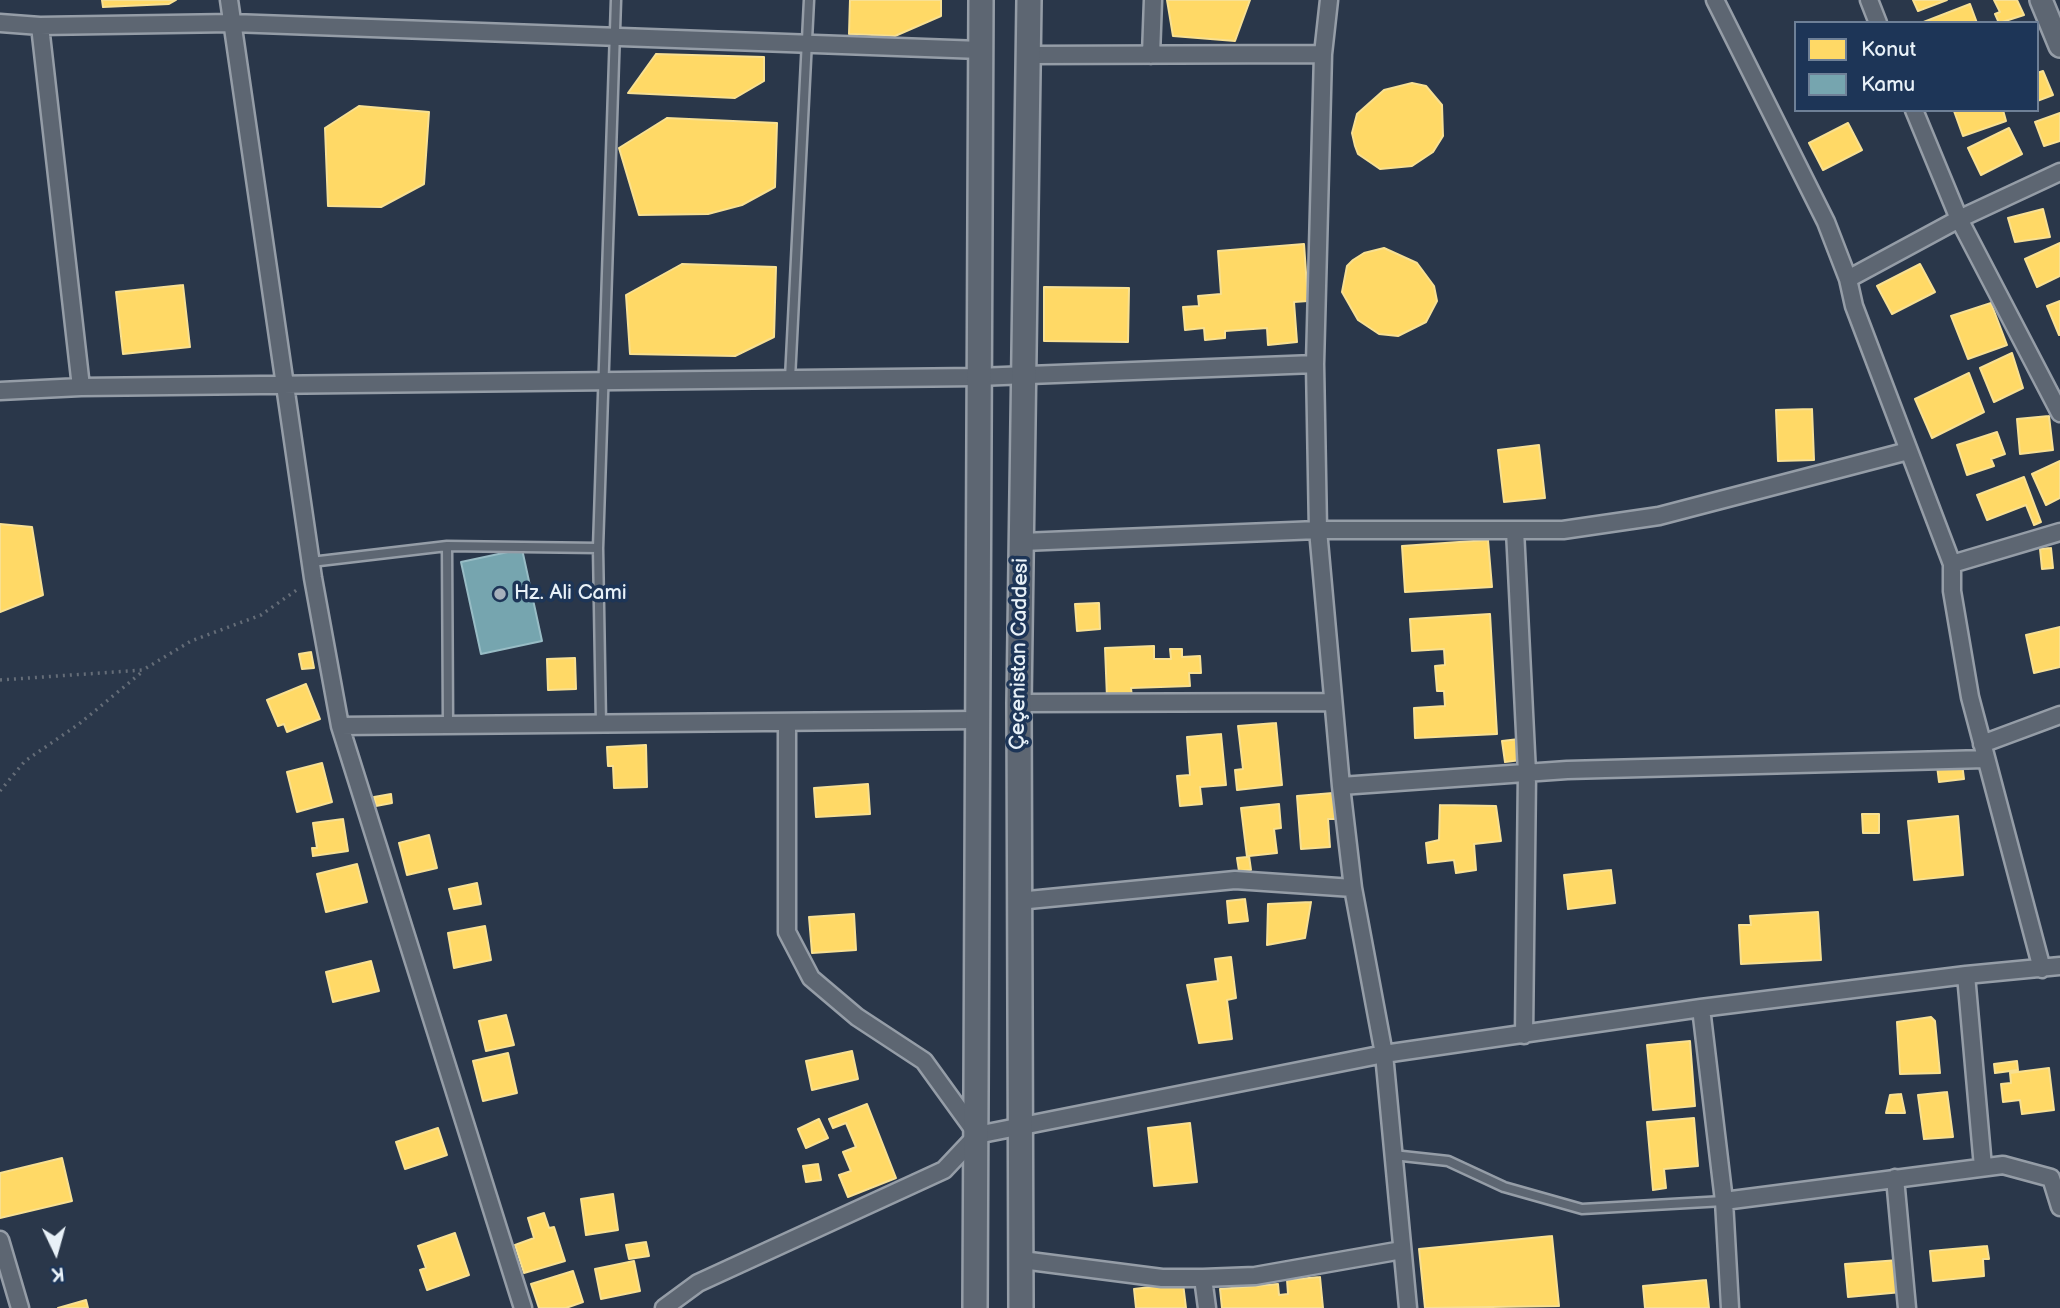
<!DOCTYPE html>
<html>
<head>
<meta charset="utf-8">
<style>
	body { margin:0 }
	#map { position:relative; width:2060px; height:1308px; overflow:hidden; background:#2a374a; font-family:"Balsamiq Sans",sans-serif }
	canvas { display:block }
	.legend { position:absolute; left:1794px; top:21px; width:245px; height:91px; box-sizing:border-box; background:#1d3557; border:2px solid #6e8097; margin:0; padding:9px 12px; list-style:none; font-size:21px; color:#e8f1f8 }
	.legend li { display:flex; align-items:center; gap:14px; height:35px }
	.legend b { width:35px; border:2px solid #6e8097 }
	.north { position:absolute; left:21px; top:1217px; width:70px; height:70px; -webkit-text-stroke:5px #1d3557; paint-order:stroke; rotate:175deg; font-size:19px; font-weight:700; line-height:28px; text-align:center; color:#e8f1f8 }
	.north::after { content:''; display:block; margin:auto; width:24px; height:32px; background:#e8f1f8; clip-path:polygon(50% 0,100% 100%,50% 72%,0 100%) }
</style>
</head>
<body>
<div id="map">
<canvas width="2060" height="1308"></canvas>
<ul class="legend">
<li><b style="height:19px;background:#ffd966"></b>Konut</li>
<li><b style="height:19px;background:#76a5af"></b>Kamu</li>
</ul>
<div class="north">K</div>
</div>
<script>
const ctx = document.querySelector('canvas').getContext('2d');
ctx.lineJoin = 'round';
function fillPath(path, color) { ctx.fillStyle = color; ctx.fill(path, 'evenodd'); }
const poly = rows => new Path2D(rows.map(r => 'M' + r).join(''));
function stroke(path, color, width, dash) { ctx.strokeStyle = color; ctx.lineWidth = width; ctx.lineCap = dash ? 'butt' : 'round'; ctx.setLineDash(dash || []); ctx.stroke(path); }
function write(font, color, halo, rows, align = 'center') {
  ctx.font = font + ' "Balsamiq Sans",sans-serif'; ctx.lineWidth = 7; ctx.setLineDash([]); ctx.textBaseline = 'middle'; ctx.strokeStyle = halo; ctx.fillStyle = color; for (const [text, x, y, turn = 0] of rows) {
    ctx.save(); ctx.translate(x, y); ctx.rotate((+turn || 0) * Math.PI / 180); ctx.textAlign = isNaN(turn) ? turn : align; if (halo) ctx.strokeText(text, 0, 0); ctx.fillText(text, 0, 0); ctx.restore();
  }
}
const homes = poly([
	[102,0,176,0,169,4,103,7,102,0],
	[850,0,941,0,941,16,895,36,849,34,850,0],
	[1167,0,1250,0,1235,41,1173,36,1167,0],
	[1913,0,1947,0,1918,11,1913,0],
	[1994,0,2017,0,2024,15,1999,23,1995,14,2000,12,1994,0],
	[1970,4,1977,23,1921,23,1970,4],
	[656,54,764,57,764,81,735,98,628,93,656,54],
	[2043,71,2053,95,2037,101,2037,73,2043,71],
	[1412,83,1426,86,1442,105,1443,136,1433,152,1412,166,1380,169,1358,154,1355,146,1352,133,1357,114,1384,90,1412,83],
	[359,106,429,112,424,184,381,207,328,206,325,128,359,106],
	[2003,110,2006,121,1963,136,1954,111,2003,110],
	[2060,113,2060,141,2044,146,2035,122,2060,113],
	[667,118,777,123,775,187,742,205,708,214,639,215,619,148,667,118],
	[1848,123,1862,150,1823,170,1809,143,1848,123],
	[2009,128,2022,154,1981,175,1968,148,2009,128],
	[2043,209,2050,237,2015,242,2008,218,2043,209],
	[2060,243,2060,276,2037,287,2025,259,2060,243],
	[1304,244,1308,301,1294,302,1297,342,1268,345,1267,328,1225,331,1225,338,1205,340,1204,328,1185,330,1183,307,1199,306,1198,296,1221,294,1218,251,1304,244],
	[1384,248,1417,263,1434,286,1437,301,1426,322,1398,336,1379,334,1358,320,1342,292,1347,266,1353,260,1364,253,1384,248],
	[682,264,776,267,774,337,735,356,630,354,626,295,682,264],
	[1920,264,1935,292,1892,314,1877,286,1920,264],
	[183,285,190,347,123,354,116,292,183,285],
	[1044,287,1129,288,1128,342,1044,341,1044,287],
	[2060,301,2060,335,2059,335,2047,306,2060,301],
	[1991,303,2007,345,1968,359,1951,316,1991,303],
	[2012,353,2023,388,1994,402,1980,368,2012,353],
	[1969,373,1984,412,1932,438,1915,399,1969,373],
	[1812,409,1814,460,1778,461,1776,410,1812,409],
	[2049,416,2053,450,2020,454,2017,419,2049,416],
	[1997,432,2005,454,1991,459,1994,466,1967,475,1957,445,1997,432],
	[1539,445,1545,498,1504,502,1498,450,1539,445],
	[2060,461,2060,498,2046,505,2032,474,2060,461],
	[2024,477,2041,522,2034,525,2026,505,1987,520,1977,495,2024,477],
	[0,524,32,527,43,595,0,612,0,524],
	[1488,540,1492,587,1405,592,1402,546,1488,540],
	[2051,548,2053,568,2042,569,2040,549,2051,548],
	[1099,603,1100,629,1077,631,1075,604,1099,603],
	[1490,614,1497,734,1415,738,1414,708,1445,706,1444,691,1437,691,1435,666,1445,665,1444,649,1412,651,1410,619,1490,614],
	[2060,627,2060,667,2034,673,2026,635,2060,627],
	[1154,646,1154,659,1171,659,1170,649,1182,649,1182,657,1200,656,1201,673,1189,673,1190,686,1131,688,1132,697,1107,698,1105,648,1154,646],
	[311,652,314,668,302,669,299,654,311,652],
	[575,658,576,689,548,690,547,659,575,658],
	[306,684,320,719,287,732,284,724,278,726,267,700,306,684],
	[1276,723,1282,785,1237,790,1235,770,1243,769,1238,726,1276,723],
	[1221,734,1226,785,1200,787,1202,804,1180,806,1177,776,1190,775,1187,737,1221,734],
	[1519,739,1521,760,1505,762,1502,741,1519,739],
	[646,745,647,787,614,788,613,766,608,766,607,747,646,745],
	[322,763,332,802,297,812,287,772,322,763],
	[1962,763,1964,779,1939,782,1937,766,1962,763],
	[868,784,870,814,816,817,814,788,868,784],
	[1333,793,1335,819,1328,819,1330,847,1301,849,1297,796,1333,793],
	[391,794,392,803,376,806,374,797,391,794],
	[1279,804,1281,828,1274,829,1277,853,1249,856,1251,870,1239,871,1237,858,1247,857,1241,808,1279,804],
	[1440,805,1496,806,1501,841,1474,844,1476,870,1456,873,1454,860,1428,863,1426,843,1439,840,1440,805],
	[1862,814,1879,814,1879,833,1863,833,1862,814],
	[1958,816,1963,875,1914,880,1908,821,1958,816],
	[343,819,348,851,313,856,312,848,317,848,313,823,343,819],
	[429,835,437,868,407,875,399,843,429,835],
	[357,864,367,902,326,912,317,874,357,864],
	[1611,870,1615,903,1568,909,1564,875,1611,870],
	[477,883,481,904,454,909,449,889,477,883],
	[1245,899,1248,921,1229,923,1227,901,1245,899],
	[1311,902,1305,938,1267,945,1268,904,1311,902],
	[1818,912,1821,960,1741,964,1739,925,1751,925,1750,916,1818,912],
	[854,914,856,950,812,953,809,917,854,914],
	[485,926,491,960,454,968,448,933,485,926],
	[1231,957,1236,998,1227,1000,1232,1039,1199,1043,1187,985,1218,981,1215,959,1231,957],
	[371,961,379,991,333,1002,326,972,371,961],
	[506,1015,514,1045,486,1051,479,1021,506,1015],
	[1931,1017,1935,1021,1940,1073,1900,1074,1897,1022,1931,1017],
	[1690,1041,1695,1106,1653,1110,1647,1045,1690,1041],
	[852,1051,858,1079,812,1090,806,1061,852,1051],
	[508,1053,517,1093,483,1101,473,1061,508,1053],
	[2017,1061,2018,1070,1995,1073,1994,1064,2017,1061],
	[2049,1068,2054,1110,2022,1114,2020,1100,2003,1102,2001,1084,2011,1083,2010,1073,2049,1068],
	[1947,1092,1953,1137,1924,1139,1918,1095,1947,1092],
	[1901,1094,1905,1113,1886,1113,1890,1095,1901,1094],
	[867,1104,896,1178,848,1197,839,1175,851,1171,843,1152,856,1147,846,1123,833,1128,829,1119,867,1104],
	[1694,1118,1698,1166,1664,1169,1666,1188,1653,1190,1647,1122,1694,1118],
	[819,1119,828,1138,806,1148,798,1129,819,1119],
	[1190,1123,1197,1182,1154,1186,1148,1128,1190,1123],
	[438,1128,447,1155,405,1169,396,1142,438,1128],
	[62,1158,72,1201,0,1218,0,1173,62,1158],
	[818,1164,821,1180,806,1182,803,1166,818,1164],
	[613,1194,618,1230,586,1235,581,1199,613,1194],
	[544,1213,549,1228,554,1227,565,1261,524,1273,515,1245,534,1238,528,1218,544,1213],
	[455,1233,469,1275,427,1290,420,1270,426,1268,418,1246,455,1233],
	[1552,1236,1559,1306,1425,1308,1419,1249,1552,1236],
	[646,1242,649,1256,629,1259,626,1245,646,1242],
	[1987,1246,1989,1259,1983,1259,1984,1276,1933,1281,1930,1251,1987,1246],
	[1899,1260,1902,1292,1848,1297,1845,1264,1899,1260],
	[634,1261,640,1291,601,1299,595,1269,634,1261],
	[573,1271,583,1302,566,1308,539,1308,531,1284,573,1271],
	[1320,1277,1323,1308,1222,1308,1220,1289,1278,1284,1279,1295,1288,1294,1287,1280,1320,1277],
	[1706,1280,1709,1308,1645,1308,1643,1286,1706,1280],
	[1183,1283,1186,1308,1136,1308,1134,1289,1183,1283],
	[86,1300,88,1308,58,1308,86,1300]
]);
const public = poly([
	[522,549,542,641,481,654,461,562,522,549]
]);
const path = poly([
	[0,680,143,670,191,641,261,615,298,589],
	[0,791,25,761,79,724,142,672]
]);
const service = poly([
	[790,379,809,0],
	[447,546,448,725],
	[311,562,447,546,598,548],
	[601,724,598,548,616,0],
	[1393,1155,1448,1161,1504,1187,1582,1209,1724,1201]
]);
const minor = poly([
	[229,0,313,578,340,726,523,1308],
	[1329,0,1323,54,1315,364,1318,530,1341,786,1353,888,1384,1054,1408,1308],
	[1715,0,1826,222,1848,279],
	[1869,0,1878,23],
	[0,23,40,26,232,23,981,50],
	[40,26,81,387,977,377,1315,364],
	[1028,55,1323,54],
	[1151,55,1153,0],
	[1914,110,1959,219,2060,413],
	[0,391,81,387],
	[1515,530,1527,773,1524,1035],
	[1022,542,1318,530,1563,530,1659,516,1908,451],
	[1952,564,2060,532],
	[1019,703,1332,702],
	[787,722,787,932,811,978,857,1017,924,1061,976,1133],
	[340,726,976,720],
	[1982,744,2060,715],
	[1341,786,1567,770,1986,759],
	[1018,901,1235,880,1353,888],
	[2042,969,1970,697,1952,591,1952,564,1854,306,1848,279,1959,219,2060,172],
	[1966,975,1983,1167],
	[1701,1008,1724,1201,1730,1308],
	[1895,1178,1907,1308],
	[1724,1201,2003,1165,2051,1178,2060,1207],
	[0,1240,20,1308],
	[1022,1260,1162,1278,1203,1278,1255,1276,1402,1250],
	[1203,1278,1207,1308],
	[664,1308,698,1283,944,1170,977,1135,1384,1054,1701,1008,1966,975,2060,966]
]);
const tertiary = poly([
	[2041,0,2060,46]
]);
const secondary = poly([
	[975,1308,981,0],
	[1021,1308,1019,703,1029,0]
]);
const markers = [
	[500,594,7,"#a6b0bb"]
];
const poiNames = [
	["Hz. Ali Cami",514,594]
];
const streetNames = [
	["Çeçenistan Caddesi",1020,654,-89]
];
fillPath(homes, '#ffd966');
stroke(homes, '#f8e092', 2);
fillPath(public, '#76a5af');
stroke(public, '#98bcc5', 2);
stroke(service, '#959da7', 13);
stroke(minor, '#959da7', 21);
stroke(tertiary, '#959da7', 26);
stroke(secondary, '#959da7', 28);
stroke(path, '#656d78', 3.5, [2, 5]);
stroke(service, '#5d6672', 8);
stroke(minor, '#5d6672', 16);
stroke(tertiary, '#5d6672', 21);
stroke(secondary, '#5d6672', 23);
for (const [x, y, r, color] of markers) { const dot = new Path2D(); dot.arc(x, y, r, 0, 2 * Math.PI); ctx.fillStyle = color; ctx.fill(dot); stroke(dot, '#1d3557', 2.5); }
write('21px', '#e8f1f8', '#1d3557', poiNames, 'left');
write('21px', '#e8f1f8', '#1d3557', streetNames);
</script>
</body>
</html>
